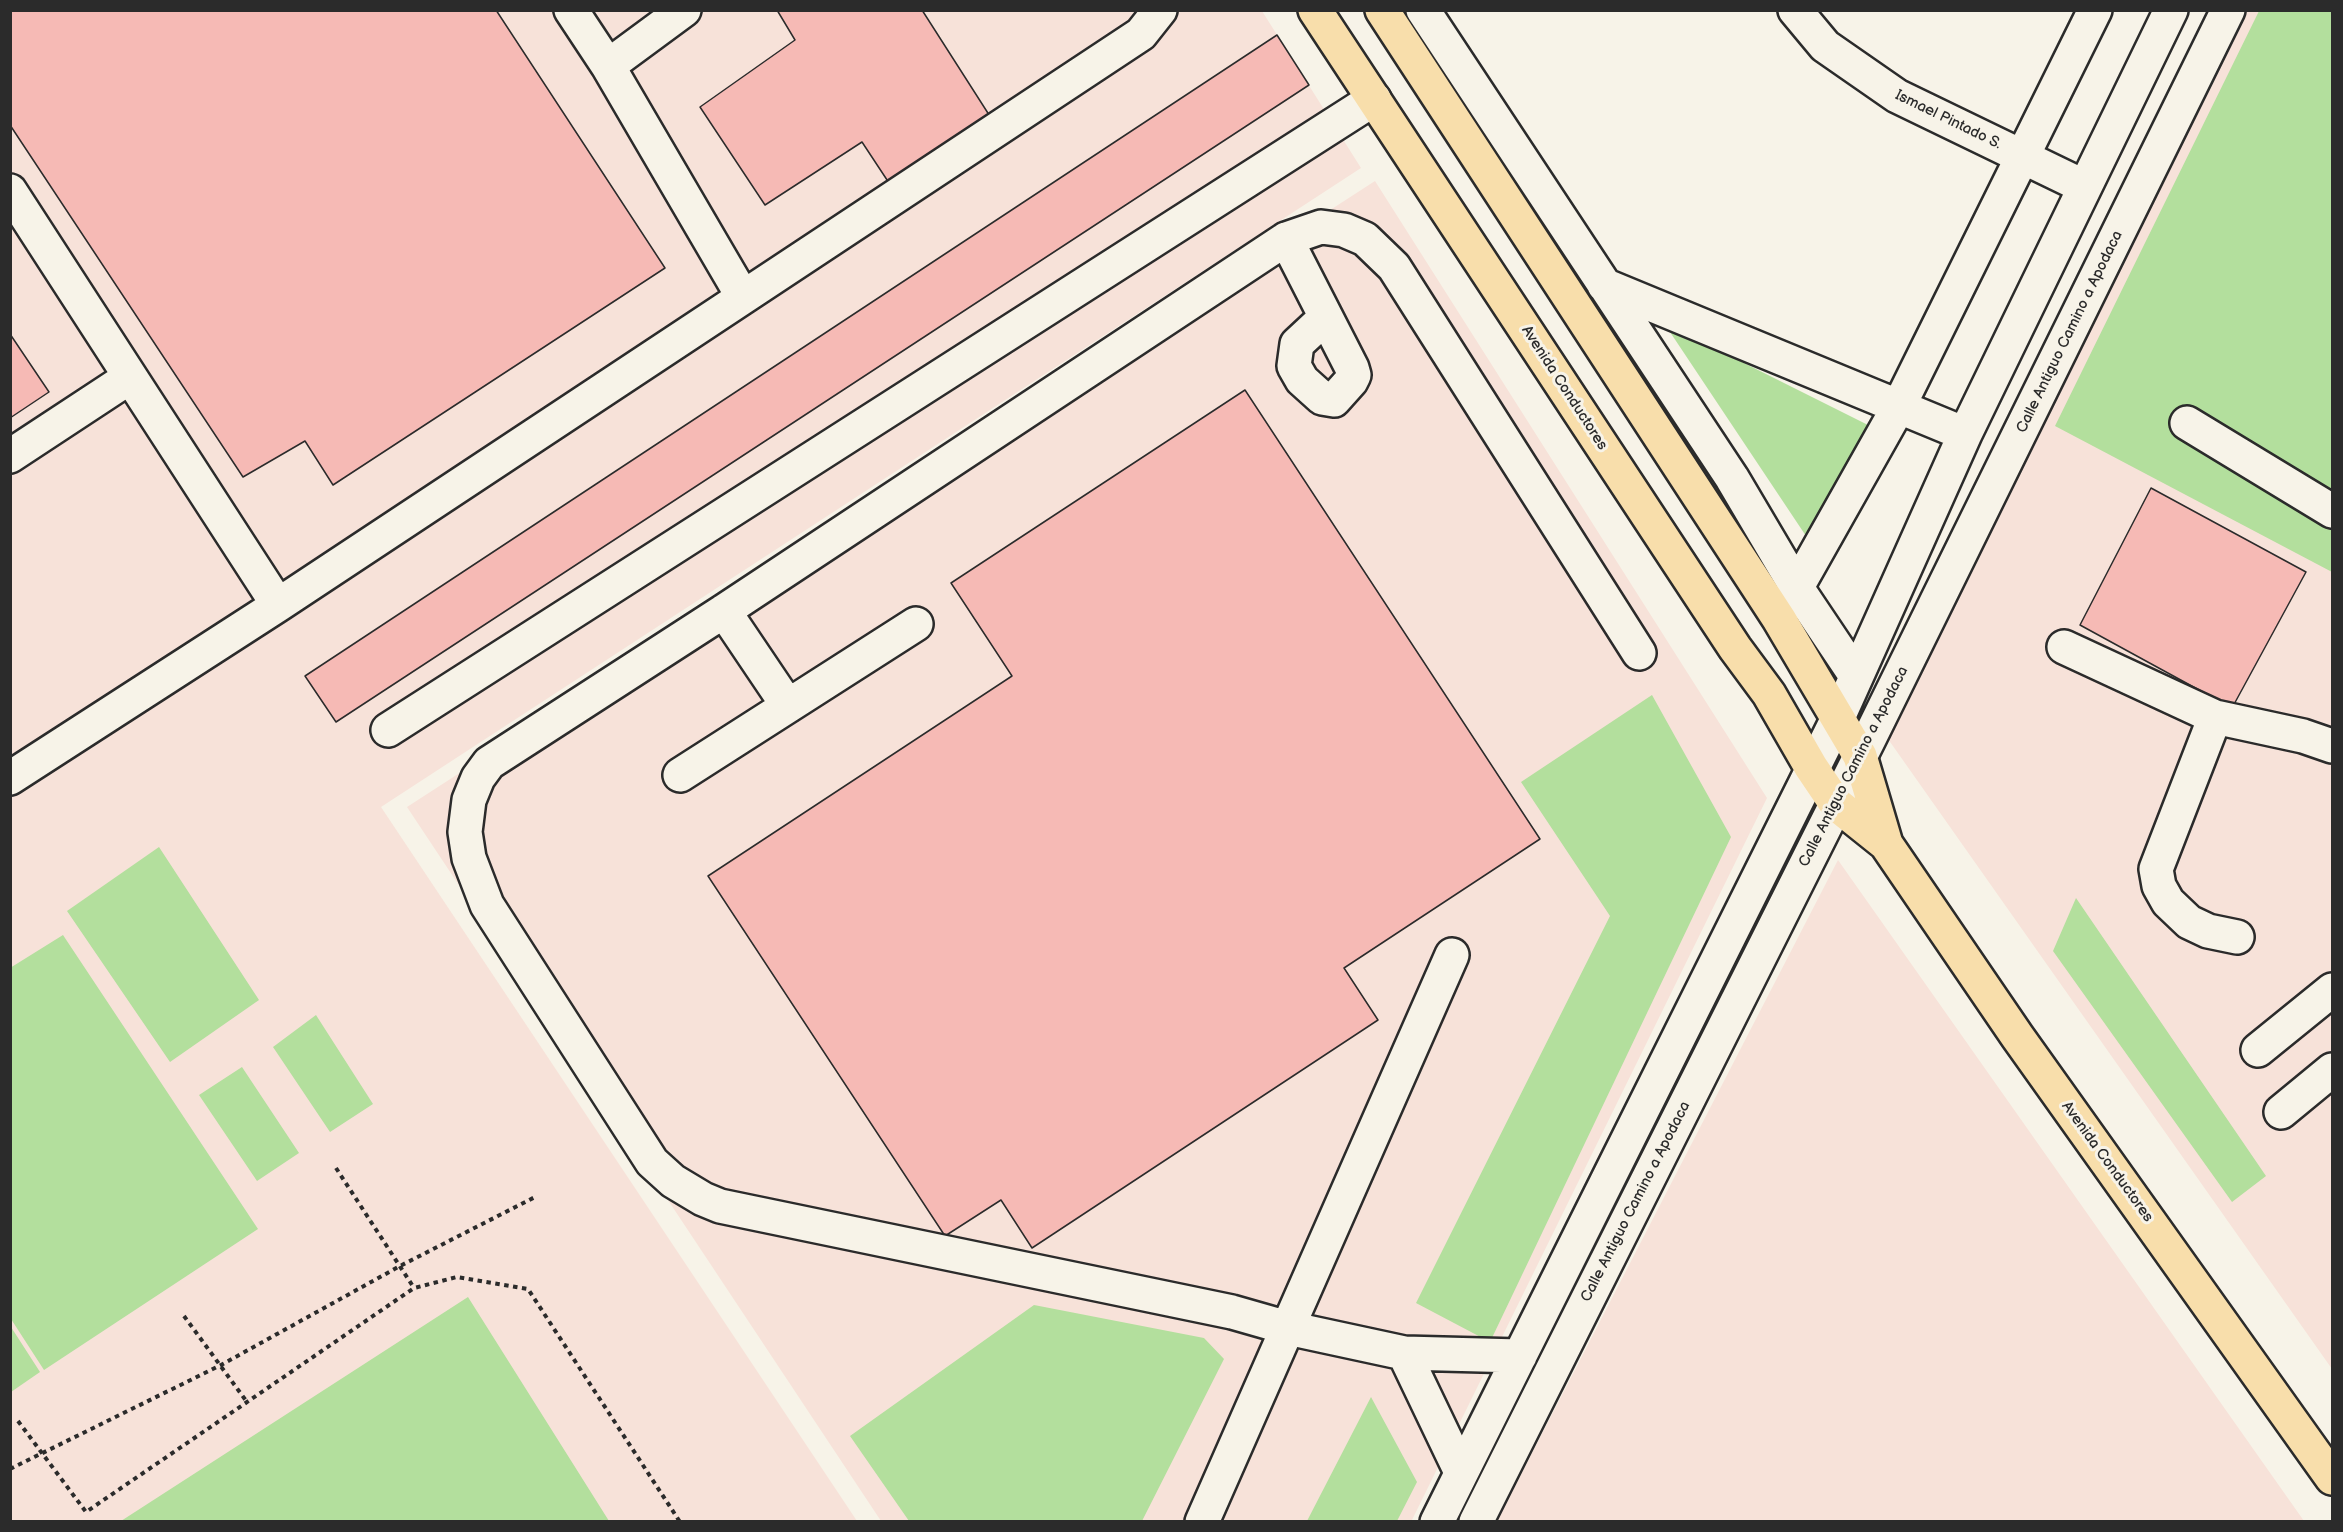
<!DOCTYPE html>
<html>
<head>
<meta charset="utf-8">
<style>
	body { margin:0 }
	#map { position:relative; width:2343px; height:1532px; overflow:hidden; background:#f7f3e8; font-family:"Balsamiq Sans",sans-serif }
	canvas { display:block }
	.frame { position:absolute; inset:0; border:12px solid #2b2b2b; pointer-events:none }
</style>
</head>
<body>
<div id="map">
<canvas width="2343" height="1532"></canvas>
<div class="frame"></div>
</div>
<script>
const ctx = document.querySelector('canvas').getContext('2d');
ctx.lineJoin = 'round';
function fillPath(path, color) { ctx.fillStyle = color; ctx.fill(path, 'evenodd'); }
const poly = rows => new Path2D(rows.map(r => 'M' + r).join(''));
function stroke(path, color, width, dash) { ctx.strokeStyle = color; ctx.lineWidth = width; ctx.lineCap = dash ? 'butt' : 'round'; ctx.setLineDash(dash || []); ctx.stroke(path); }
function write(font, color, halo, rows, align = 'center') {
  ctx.font = font + ' "Balsamiq Sans",sans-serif'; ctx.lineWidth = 6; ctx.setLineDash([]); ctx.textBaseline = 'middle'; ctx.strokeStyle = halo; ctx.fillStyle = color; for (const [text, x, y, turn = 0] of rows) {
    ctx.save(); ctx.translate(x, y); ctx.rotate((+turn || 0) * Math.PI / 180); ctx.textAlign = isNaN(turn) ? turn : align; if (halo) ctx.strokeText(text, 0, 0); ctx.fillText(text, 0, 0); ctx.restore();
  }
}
const built = poly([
	[10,11,1262,11,1361,168,381,807,857,1521,11,1521],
	[2244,11,2332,11,2332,1369,1888,739],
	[1375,181,1767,798,1411,1522,881,1521,407,807],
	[1838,860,2304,1521,1497,1521]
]);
const green = poly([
	[2259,11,2332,11,2332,572,2055,426],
	[1664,323,1870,426,1814,548],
	[1652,695,1731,837,1490,1342,1416,1303,1610,916,1521,782],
	[159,847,259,1000,170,1062,67,911],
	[2076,898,2266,1176,2232,1202,2053,951],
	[63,935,258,1229,44,1370,11,1319,10,968],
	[316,1015,373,1104,330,1132,273,1047],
	[242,1067,299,1153,257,1181,199,1095],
	[468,1297,609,1521,121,1521],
	[1034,1305,1204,1338,1224,1359,1142,1521,909,1521,850,1436],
	[11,1327,40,1372,11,1392,10,1392],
	[1371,1397,1417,1482,1397,1521,1307,1521]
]);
const building = poly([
	[10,10,496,10,665,268,333,485,305,441,243,477,10,125,10,10],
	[777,10,922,10,993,121,893,189,862,142,765,205,700,107,795,40,777,10],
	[1277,35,1309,85,336,722,305,676,1277,35],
	[10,334,49,392,10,418,10,334],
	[1245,390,1540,839,1344,968,1378,1020,1032,1248,1001,1200,945,1236,708,876,1012,676,951,583,1245,390],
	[2151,488,2306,572,2232,708,2080,625,2151,488]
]);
const path = poly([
	[336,1168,414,1288],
	[184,1316,247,1402],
	[18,1421,86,1512,414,1288,457,1277,528,1289,680,1522],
	[10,1469,221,1365,400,1266,535,1197]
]);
const minor = poly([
	[571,10,608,66,684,10],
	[1423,10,1732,478,1797,588,1856,676],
	[1795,10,1825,46,1897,96,2085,187],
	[608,66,743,297],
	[10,191,278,605],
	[1286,239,1352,368,1354,375,1351,381,1334,400,1322,398,1302,380,1294,366,1297,344,1326,317],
	[1604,285,1965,434],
	[2187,423,2332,511],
	[10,456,130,377],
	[1788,603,1899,406,2095,10],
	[724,611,788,706],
	[2064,647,2215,717],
	[388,730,1374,99],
	[680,775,916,624],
	[10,778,278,605,1141,34,1160,10],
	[2237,937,2208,931,2189,922,2168,902,2159,886,2156,869,2215,717,2303,736,2332,746],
	[2258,1050,2332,990],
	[2281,1112,2332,1070],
	[1404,1353,1288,1328,1232,1312,720,1206,703,1199,673,1181,652,1162,487,905,469,858,465,832,469,800,478,778,489,763,724,611,1286,239,1321,227,1344,230,1365,239,1394,267,1639,653],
	[1461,1472,1404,1353,1520,1356],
	[1202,1522,1452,955],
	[1437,1522,1837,720,1965,434,2171,10],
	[1476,1522,1869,739,2228,10]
]);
const major = poly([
	[1315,10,1735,648,1769,694,1811,767,1836,804,1886,844,2017,1036,2332,1478],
	[1382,10,1779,619,1860,756,1886,844]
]);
const streetNames = [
	["Ismael Pintado S.",1948,120,26],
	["Calle Antiguo Camino a Apodaca",2070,332,-64],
	["Avenida Conductores",1564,388,57],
	["Calle Antiguo Camino a Apodaca",1854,767,-63],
	["Avenida Conductores",2107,1162,54],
	["Calle Antiguo Camino a Apodaca",1636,1202,-63]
];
fillPath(built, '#f7e2d9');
fillPath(green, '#b3df9d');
fillPath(building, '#f6bab5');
stroke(building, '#2b2b2b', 1.5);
stroke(minor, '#2b2b2b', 38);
stroke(major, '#2b2b2b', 38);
stroke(path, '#2b2b2b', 4, [4.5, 4.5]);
stroke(minor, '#f7f3e8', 33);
stroke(major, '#f8deab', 33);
write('15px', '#2b2b2b', '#f7f3e8', streetNames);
</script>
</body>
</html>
